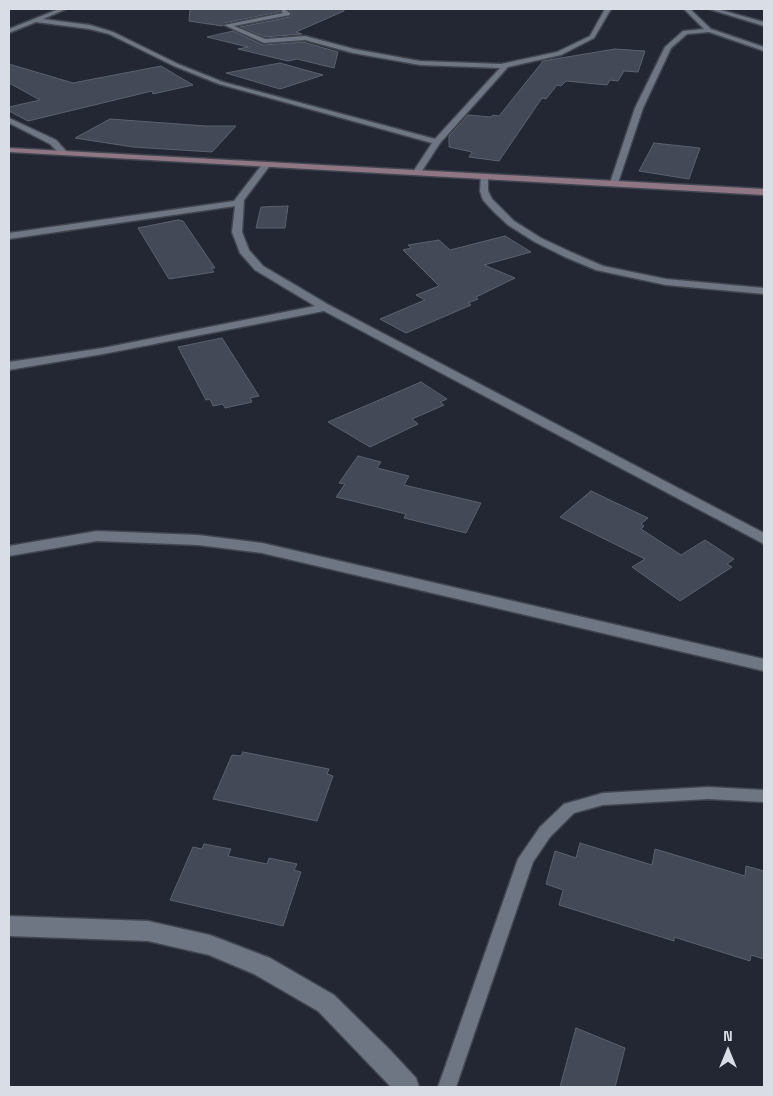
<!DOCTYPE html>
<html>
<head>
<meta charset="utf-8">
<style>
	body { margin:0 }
	#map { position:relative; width:773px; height:1096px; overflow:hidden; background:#222733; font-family:"Space Grotesk",sans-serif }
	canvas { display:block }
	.frame { position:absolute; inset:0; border:10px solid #d9dde5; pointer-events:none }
	.north { position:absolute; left:703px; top:1026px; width:50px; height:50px; -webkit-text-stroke:4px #222733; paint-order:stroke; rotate:0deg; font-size:14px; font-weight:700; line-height:20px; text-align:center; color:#d9dde5 }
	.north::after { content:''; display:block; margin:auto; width:18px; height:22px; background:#d9dde5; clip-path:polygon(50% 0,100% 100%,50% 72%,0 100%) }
</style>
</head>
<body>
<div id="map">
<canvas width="773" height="1096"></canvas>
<div class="frame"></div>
<div class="north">N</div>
</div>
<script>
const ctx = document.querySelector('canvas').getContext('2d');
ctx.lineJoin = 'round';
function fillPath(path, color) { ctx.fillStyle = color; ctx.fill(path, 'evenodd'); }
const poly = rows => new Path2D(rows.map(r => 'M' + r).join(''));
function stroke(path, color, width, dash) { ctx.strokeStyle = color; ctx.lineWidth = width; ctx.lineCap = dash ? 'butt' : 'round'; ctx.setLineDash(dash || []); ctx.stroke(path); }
const building = poly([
	[190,9,281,9,279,12,224,23,222,26,189,21,190,9],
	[287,9,344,9,344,11,296,32,302,34,265,37,240,27,290,17,292,13,287,9],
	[233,31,263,45,303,42,338,52,334,68,297,59,288,61,238,49,248,47,207,37,233,31],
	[615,49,645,51,638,72,624,71,618,81,610,80,607,85,566,81,561,86,557,85,546,99,542,98,499,161,469,157,472,152,449,147,449,136,468,115,491,117,493,115,499,116,543,61,615,49],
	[280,63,323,75,280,89,226,73,280,63],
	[9,64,73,83,161,66,193,85,153,94,152,91,28,121,9,111,9,107,40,100,9,83,9,64],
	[110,119,206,126,236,126,212,152,133,147,75,138,110,119],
	[654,143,700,148,689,179,639,171,654,143],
	[288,206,285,228,256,228,261,207,288,206],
	[178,220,183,221,215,268,211,268,214,272,169,279,138,228,178,220],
	[505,236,531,252,484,265,515,278,476,297,478,299,468,303,471,305,406,333,380,319,425,300,416,295,439,286,403,250,411,248,408,245,439,240,450,250,505,236],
	[222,338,259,396,250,398,252,402,225,408,223,404,213,406,210,399,206,400,178,347,222,338],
	[421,382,447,399,440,402,444,405,412,419,418,424,370,447,328,422,421,382],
	[358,456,381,462,377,468,409,476,404,485,481,503,466,533,404,518,406,514,336,497,345,484,339,483,358,456],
	[591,491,648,518,641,524,644,526,641,529,681,555,705,540,734,559,727,564,732,567,680,601,632,567,645,559,560,517,591,491],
	[243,752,329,769,327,774,333,776,317,821,213,799,232,755,241,756,243,752],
	[580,843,652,865,655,849,745,876,746,866,764,871,764,959,751,955,750,961,674,937,674,941,559,905,563,890,546,884,555,851,576,858,580,843],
	[204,844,231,849,228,856,267,864,269,858,297,864,294,870,301,872,283,926,170,900,193,847,202,849,204,844],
	[576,1028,625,1048,615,1087,560,1087,576,1028]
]);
const lane = poly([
	[708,787,764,790,764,802,708,799,603,805,574,813,550,837,533,862,456,1087,438,1087,518,859,540,827,564,804,603,793,708,787]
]);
const street = poly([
	[59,9,66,9,43,19,90,25,113,32,178,64,223,82,435,139,500,68,420,65,353,53,305,40,264,43,224,25,283,13,281,11,284,9,290,13,290,15,234,26,265,39,305,36,354,49,420,61,501,64,557,52,590,36,605,9,611,9,594,38,561,55,508,67,440,143,420,174,417,175,413,172,432,143,219,84,174,66,109,34,89,29,36,22,9,33,9,29,59,9],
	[684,9,690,9,711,29,764,47,764,51,709,32,687,34,671,48,643,108,618,183,611,185,610,183,635,108,665,47,683,31,704,29,684,9],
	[709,9,717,9,764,22,764,26,709,9],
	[9,118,56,140,67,152,60,154,50,144,9,123,9,118],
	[264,162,271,164,244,200,242,232,249,250,263,266,329,305,764,533,764,544,324,311,103,354,9,370,9,362,103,348,315,306,255,270,240,253,232,232,235,206,9,239,9,233,234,201,264,162],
	[481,174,488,176,488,191,492,199,514,221,541,238,573,253,603,266,666,279,764,288,764,294,666,285,596,270,565,257,535,242,508,225,494,212,483,200,480,191,481,174],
	[97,531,198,535,262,543,764,659,764,671,262,553,198,545,97,541,9,556,9,546,97,531],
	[9,916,148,921,210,935,270,958,334,995,390,1050,416,1078,419,1087,391,1087,318,1011,254,974,209,955,148,941,9,936,9,916]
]);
const secondary = poly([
	[9,148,764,189,764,195,9,152,9,148]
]);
fillPath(building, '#434956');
stroke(building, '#5b626f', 1);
stroke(lane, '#41454f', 3);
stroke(street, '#41454f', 3);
stroke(secondary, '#41454f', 3);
fillPath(lane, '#6e7583');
fillPath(street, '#6e7583');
fillPath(secondary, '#8e7684');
</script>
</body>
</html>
